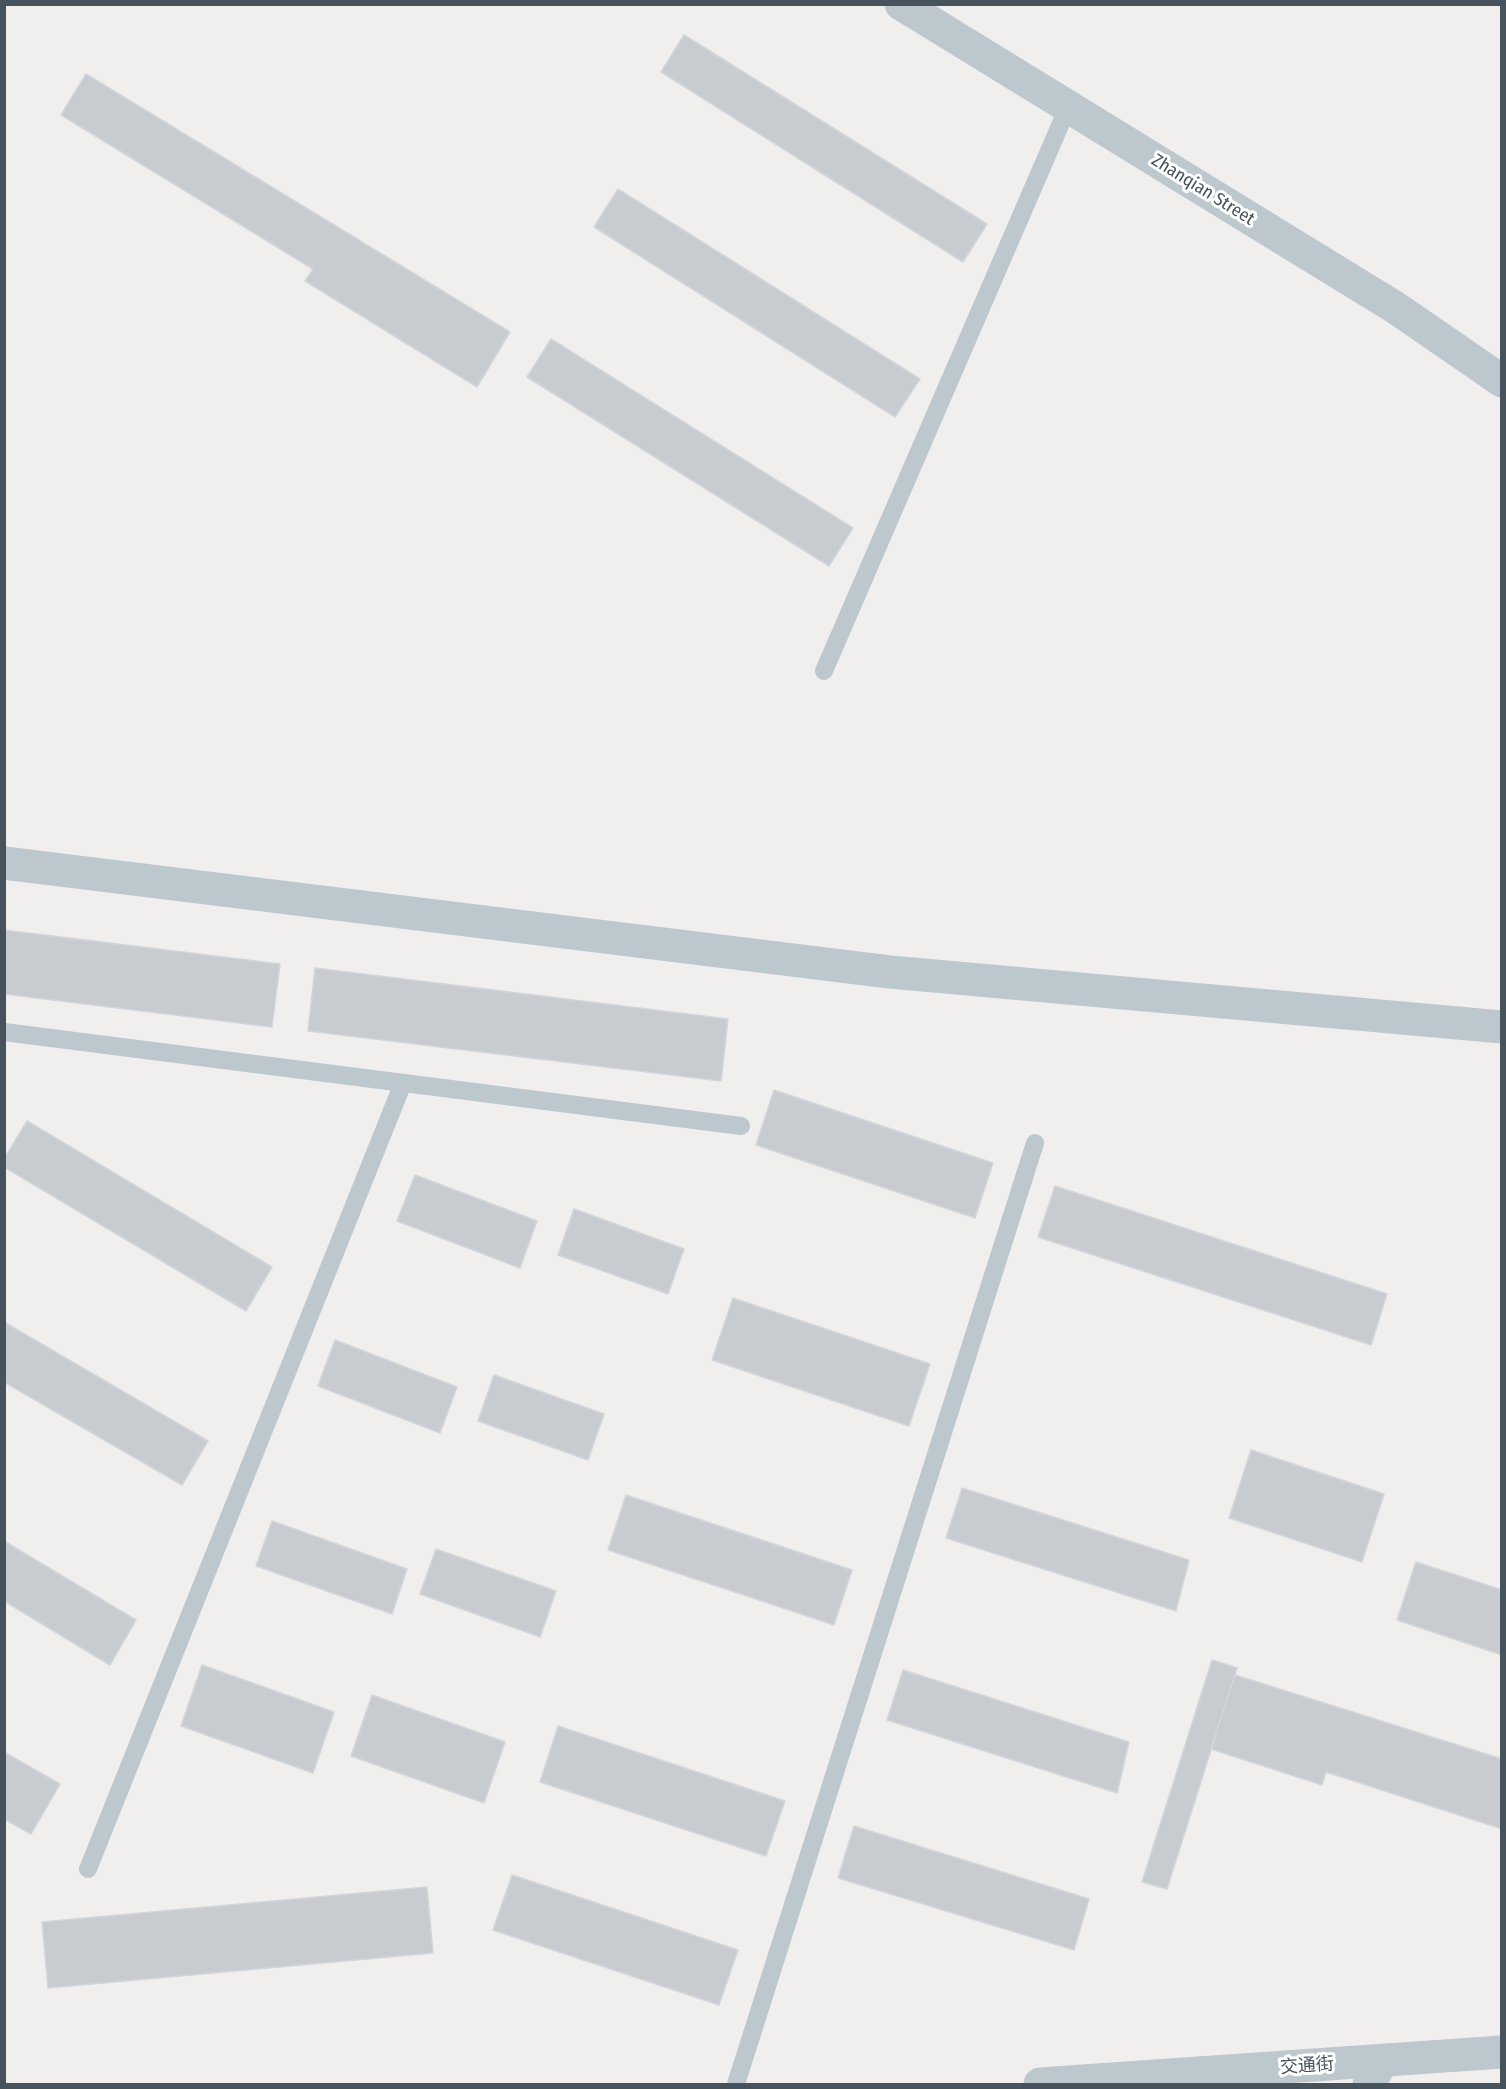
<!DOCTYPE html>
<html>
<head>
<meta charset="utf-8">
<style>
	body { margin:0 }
	#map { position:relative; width:1506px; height:2089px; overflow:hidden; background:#f1eeee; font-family:"Fira Sans Condensed",sans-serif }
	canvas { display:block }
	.frame { position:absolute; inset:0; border:6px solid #46535c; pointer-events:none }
</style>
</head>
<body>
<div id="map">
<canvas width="1506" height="2089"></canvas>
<div class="frame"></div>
</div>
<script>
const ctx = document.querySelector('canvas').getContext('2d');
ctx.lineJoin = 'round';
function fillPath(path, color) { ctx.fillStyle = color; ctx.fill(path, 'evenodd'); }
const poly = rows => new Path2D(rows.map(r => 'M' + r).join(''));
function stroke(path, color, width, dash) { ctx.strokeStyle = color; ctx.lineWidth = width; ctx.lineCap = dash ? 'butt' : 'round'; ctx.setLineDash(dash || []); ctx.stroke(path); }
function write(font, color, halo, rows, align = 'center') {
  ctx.font = font + ' "Fira Sans Condensed","Noto Sans SC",sans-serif'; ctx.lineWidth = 6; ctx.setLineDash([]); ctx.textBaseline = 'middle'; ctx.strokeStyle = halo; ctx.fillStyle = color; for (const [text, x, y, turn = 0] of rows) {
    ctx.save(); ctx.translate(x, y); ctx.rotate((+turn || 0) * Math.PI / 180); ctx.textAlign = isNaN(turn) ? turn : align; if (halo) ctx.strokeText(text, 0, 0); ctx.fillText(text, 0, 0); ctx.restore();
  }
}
const building = poly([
	[684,35,987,224,963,262,661,72,684,35],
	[86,74,510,332,477,387,305,281,313,269,61,115,86,74],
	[618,189,920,379,895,417,594,227,618,189],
	[551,339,853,528,829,566,527,377,551,339],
	[4,930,280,964,272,1027,4,994,4,930],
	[315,968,728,1019,721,1081,308,1031,315,968],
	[774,1090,993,1163,975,1218,756,1145,774,1090],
	[27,1121,272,1267,246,1311,4,1167,4,1159,27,1121],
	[415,1175,537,1221,520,1268,397,1221,415,1175],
	[1055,1186,1387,1294,1371,1345,1038,1237,1055,1186],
	[574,1209,684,1249,668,1294,558,1255,574,1209],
	[733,1298,930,1364,909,1426,712,1360,733,1298],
	[4,1322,208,1441,182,1485,4,1382,4,1322],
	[335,1340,457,1387,440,1433,318,1386,335,1340],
	[494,1375,604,1414,588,1460,478,1421,494,1375],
	[1251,1450,1384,1494,1362,1562,1229,1518,1251,1450],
	[962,1488,1189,1560,1176,1611,946,1538,962,1488],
	[626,1495,852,1570,834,1625,608,1550,626,1495],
	[272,1521,407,1569,392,1614,256,1566,272,1521],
	[4,1541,136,1620,110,1665,4,1601,4,1541],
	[436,1549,556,1591,540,1637,420,1594,436,1549],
	[1416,1562,1502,1590,1502,1655,1397,1620,1416,1562],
	[1212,1660,1237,1668,1167,1889,1142,1882,1212,1660],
	[202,1665,334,1712,313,1773,181,1726,202,1665],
	[903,1670,1129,1742,1117,1793,887,1720,903,1670],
	[1235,1675,1502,1759,1502,1829,1326,1772,1322,1785,1211,1749,1235,1675],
	[372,1695,505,1742,484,1803,351,1756,372,1695],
	[558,1726,785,1801,766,1856,540,1782,558,1726],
	[4,1752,60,1784,31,1834,4,1819,4,1752],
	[854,1826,1089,1899,1074,1950,838,1878,854,1826],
	[512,1875,738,1950,719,2005,493,1930,512,1875],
	[427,1887,433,1953,48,1988,42,1922,427,1887]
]);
const service = poly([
	[824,671,1068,107],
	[4,1032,741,1126],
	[88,1869,403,1083],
	[736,2084,1035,1143]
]);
const minor = poly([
	[4,863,890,972,1502,1027],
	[1369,2084,1382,2061]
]);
const tertiary = poly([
	[901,4,1396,308,1502,381],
	[1040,2084,1502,2052]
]);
const streetNames = [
	["Zhanqian Street",1203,190,32],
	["交通街",1307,2066,-4]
];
fillPath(building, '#c8ccd1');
stroke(building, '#d2d5da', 1.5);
stroke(service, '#bcc7ce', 18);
stroke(minor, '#bcc7ce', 33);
stroke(tertiary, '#bcc7ce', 33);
write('18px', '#46535c', '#fff', streetNames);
</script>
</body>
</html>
